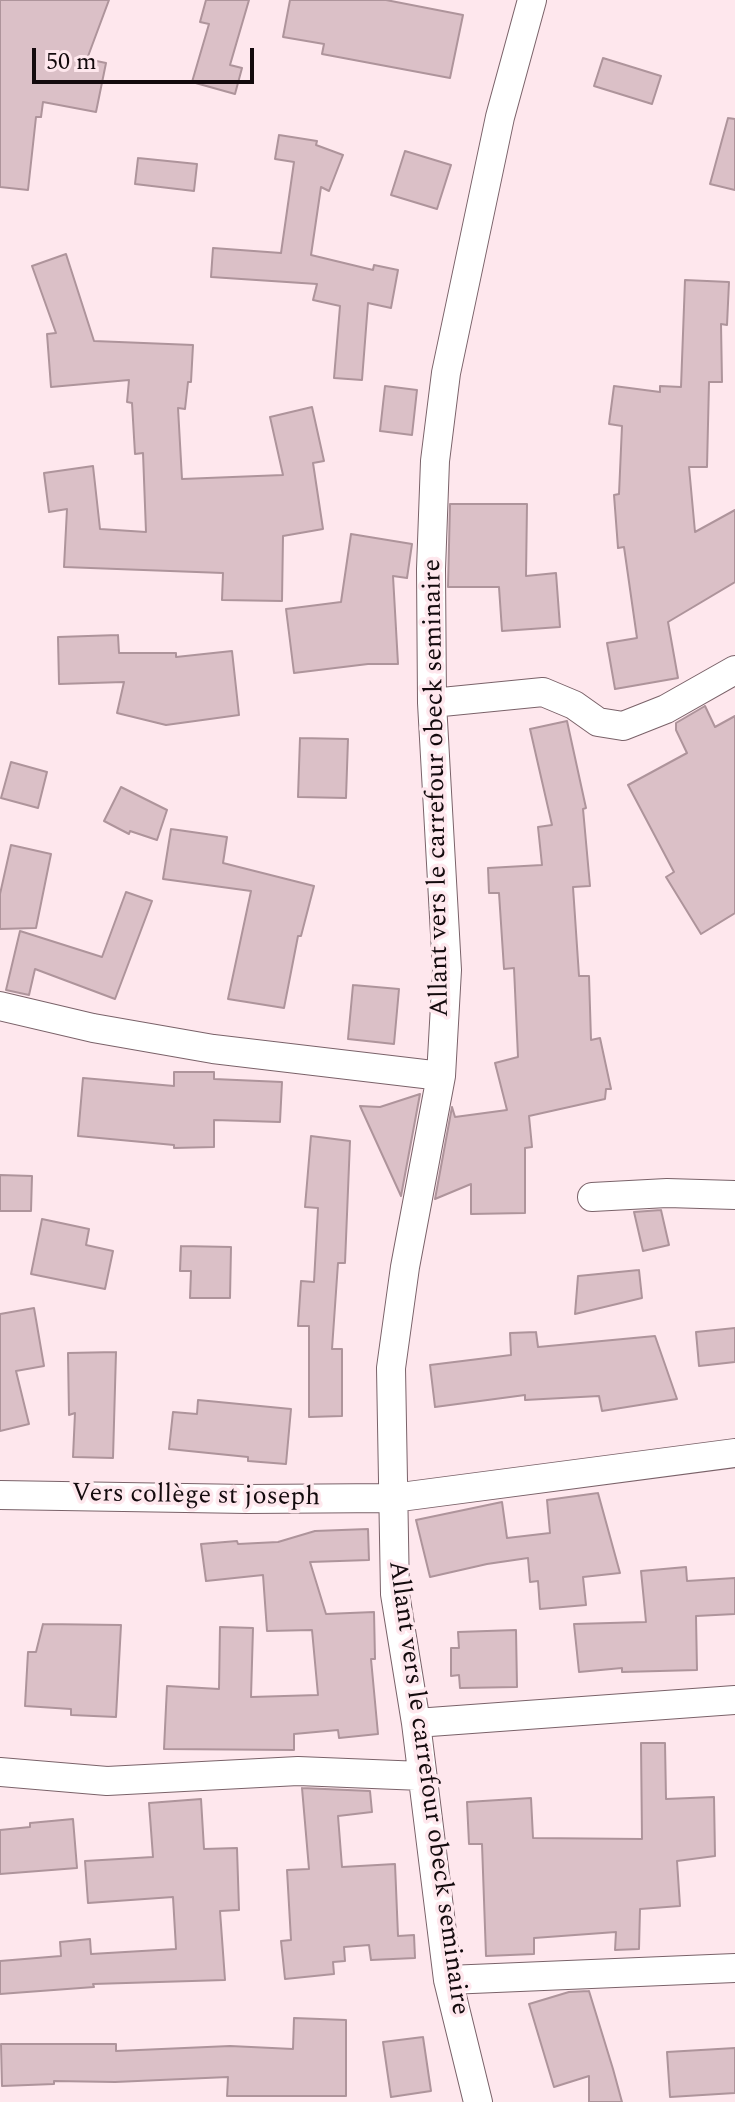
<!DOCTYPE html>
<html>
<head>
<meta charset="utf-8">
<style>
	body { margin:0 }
	#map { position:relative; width:735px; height:2102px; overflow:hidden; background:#fee7ed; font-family:Spectral,serif }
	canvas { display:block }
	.scale { position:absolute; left:32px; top:48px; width:222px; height:36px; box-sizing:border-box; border:4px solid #130a0d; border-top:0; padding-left:10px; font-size:24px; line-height:28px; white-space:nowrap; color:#130a0d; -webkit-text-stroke:6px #fee7ed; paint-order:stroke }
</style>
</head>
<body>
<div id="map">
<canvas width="735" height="2102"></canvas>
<div class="scale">50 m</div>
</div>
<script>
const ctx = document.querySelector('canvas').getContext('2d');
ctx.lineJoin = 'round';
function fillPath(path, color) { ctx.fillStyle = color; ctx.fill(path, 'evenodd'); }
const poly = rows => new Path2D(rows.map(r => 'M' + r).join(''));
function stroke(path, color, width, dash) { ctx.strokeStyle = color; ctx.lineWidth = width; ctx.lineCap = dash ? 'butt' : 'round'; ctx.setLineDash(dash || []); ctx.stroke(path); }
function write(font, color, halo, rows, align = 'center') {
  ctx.font = font + ' Spectral,serif'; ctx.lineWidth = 7; ctx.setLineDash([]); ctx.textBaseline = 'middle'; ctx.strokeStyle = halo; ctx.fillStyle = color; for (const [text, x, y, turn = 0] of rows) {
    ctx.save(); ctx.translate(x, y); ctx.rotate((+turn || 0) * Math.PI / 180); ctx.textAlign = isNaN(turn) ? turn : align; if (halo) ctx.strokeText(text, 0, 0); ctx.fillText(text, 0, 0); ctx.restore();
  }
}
const building = poly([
	[0,0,109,0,87,59,106,63,96,112,43,102,41,117,36,117,28,190,0,187,0,0],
	[206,0,249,0,230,65,242,68,235,94,192,82,209,24,200,22,206,0],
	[290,0,386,0,463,15,450,78,322,54,324,44,283,37,290,0],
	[603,58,661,76,652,104,594,86,603,58],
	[728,118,735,119,735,190,710,184,728,118],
	[279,135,317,141,316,145,343,155,329,191,321,187,311,255,373,270,374,265,398,270,391,308,368,303,362,380,334,378,340,306,313,300,317,284,211,277,213,248,281,253,294,162,275,159,279,135],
	[405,151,451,165,437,209,391,195,405,151],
	[138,158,197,164,194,191,135,184,138,158],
	[66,254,94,341,193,345,191,382,188,382,185,409,178,408,182,479,283,475,270,417,312,407,324,461,313,463,323,529,283,536,282,601,222,600,223,573,64,567,67,509,49,512,44,473,93,466,100,529,146,532,143,453,135,454,132,403,127,402,129,380,51,387,47,334,56,333,32,266,66,254],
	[685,280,729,282,727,325,721,324,722,382,709,382,707,467,689,467,695,532,735,510,735,582,668,622,678,678,615,689,607,643,637,638,624,547,618,548,614,495,619,494,622,426,609,424,614,386,660,392,660,386,681,387,685,280],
	[385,386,417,390,412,435,380,431,385,386],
	[450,504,527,504,526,576,556,573,560,627,502,631,499,587,448,587,450,504],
	[351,534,412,544,407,578,393,576,398,664,368,664,294,673,286,609,341,602,351,534],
	[118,635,119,653,176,653,176,657,232,651,239,715,166,725,117,713,124,682,59,684,58,637,118,635],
	[705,706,715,727,735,716,735,913,701,934,666,877,674,872,628,785,687,753,676,730,676,723,705,706],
	[567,721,586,808,583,809,590,886,573,887,579,976,589,976,591,1040,600,1038,611,1089,606,1089,605,1099,529,1116,532,1147,525,1148,525,1213,471,1214,471,1184,435,1199,452,1107,455,1117,507,1110,495,1063,518,1057,514,968,504,969,499,893,489,893,488,868,542,865,538,827,552,825,530,729,567,721],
	[300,738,348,739,346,798,298,797,300,738],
	[11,762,47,772,38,808,1,798,11,762],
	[121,787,167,810,157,840,130,831,129,834,104,821,121,787],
	[171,829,227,837,223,863,314,886,301,936,298,936,284,1008,228,999,251,891,163,879,171,829],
	[11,845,51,854,36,928,0,929,0,894,11,845],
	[126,892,152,901,115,999,35,969,29,995,6,990,20,931,102,957,126,892],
	[353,985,399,989,394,1044,348,1039,353,985],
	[174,1072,214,1072,214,1079,282,1082,280,1122,214,1120,214,1147,174,1148,174,1145,78,1136,83,1078,174,1086,174,1072],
	[420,1094,401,1196,360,1106,380,1107,420,1094],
	[311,1136,350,1141,345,1263,338,1263,332,1349,342,1349,342,1416,309,1417,309,1326,298,1326,301,1281,314,1282,318,1208,305,1207,311,1136],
	[0,1175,32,1176,31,1211,0,1211,0,1175],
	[661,1210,669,1245,643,1251,634,1212,661,1210],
	[42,1219,89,1229,86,1245,113,1251,105,1289,31,1274,42,1219],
	[181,1246,231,1247,230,1298,190,1298,191,1271,180,1271,181,1246],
	[639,1270,642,1298,575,1314,578,1276,639,1270],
	[34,1308,44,1366,16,1371,29,1424,0,1431,0,1314,34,1308],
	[735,1328,735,1362,699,1366,696,1332,735,1328],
	[536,1332,538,1347,655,1336,677,1399,602,1411,599,1396,525,1400,525,1395,435,1407,430,1365,511,1355,510,1333,536,1332],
	[116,1352,113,1458,73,1457,75,1413,69,1415,68,1353,116,1352],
	[198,1400,291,1409,286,1464,248,1461,248,1457,169,1449,173,1412,197,1414,198,1400],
	[598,1493,620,1573,583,1577,586,1605,540,1609,538,1581,530,1582,528,1558,487,1564,430,1577,416,1520,502,1502,507,1538,550,1533,547,1500,598,1493],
	[368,1529,369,1560,310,1562,326,1614,374,1612,375,1659,371,1659,378,1734,339,1738,338,1730,294,1734,294,1750,164,1749,167,1686,219,1689,220,1627,253,1628,251,1697,318,1695,312,1630,267,1631,263,1575,206,1581,201,1544,237,1541,238,1544,278,1542,315,1531,368,1529],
	[686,1567,687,1581,735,1578,735,1614,696,1616,697,1670,622,1672,622,1668,579,1672,574,1624,646,1622,641,1571,686,1567],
	[43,1624,121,1625,116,1717,71,1715,71,1709,25,1706,28,1652,36,1652,43,1624],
	[516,1630,517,1687,460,1688,459,1675,451,1676,451,1648,459,1648,458,1632,516,1630],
	[641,1743,665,1743,666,1799,714,1797,715,1856,677,1861,680,1906,640,1909,639,1949,615,1950,616,1932,534,1938,534,1954,486,1956,482,1844,469,1844,467,1802,531,1798,533,1838,642,1839,641,1743],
	[302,1788,370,1791,372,1812,338,1816,342,1867,395,1864,398,1936,414,1935,415,1958,371,1960,369,1945,344,1947,345,1961,333,1962,334,1974,285,1979,281,1941,291,1940,287,1870,309,1869,302,1788],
	[201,1799,204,1849,237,1848,239,1910,220,1911,225,1980,93,1984,94,1987,0,1994,0,1961,61,1956,60,1942,90,1939,91,1954,176,1949,173,1897,88,1903,85,1861,153,1857,149,1803,201,1799],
	[73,1819,77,1868,0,1874,0,1830,30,1827,30,1823,73,1819],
	[589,1991,613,2069,622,2102,589,2102,589,2076,554,2087,529,2004,569,1992,589,1991],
	[294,2018,346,2020,346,2096,227,2096,228,2077,115,2082,54,2081,54,2084,2,2086,1,2044,116,2044,116,2051,230,2046,293,2049,294,2018],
	[423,2037,431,2091,391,2097,383,2042,423,2037],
	[735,2048,735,2093,670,2097,667,2052,735,2048]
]);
const minor = poly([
	[432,703,543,692,574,705,598,722,623,726,666,709,735,670],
	[0,1006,93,1028,213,1049,441,1076],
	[592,1197,667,1193,735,1195],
	[0,1495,247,1499,393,1498,735,1453],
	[416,1723,735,1700],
	[0,1772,107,1781,298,1771,422,1776],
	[448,1980,735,1968],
	[478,2102,448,1980,416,1723,395,1594,391,1368,405,1267,441,1076,447,970,432,703,431,569,435,461,446,373,500,117,532,0]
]);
const streetNames = [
	["Allant vers le carrefour obeck seminaire",438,788,-91],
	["Vers collège st joseph",196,1497,1],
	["Allant vers le carrefour obeck seminaire",427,1788,82]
];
fillPath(building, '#dbc0c7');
stroke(building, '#ae949b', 2);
stroke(minor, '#7a6269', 30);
stroke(minor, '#fff', 28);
write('26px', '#130a0d', '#fee7ed', streetNames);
</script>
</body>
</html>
